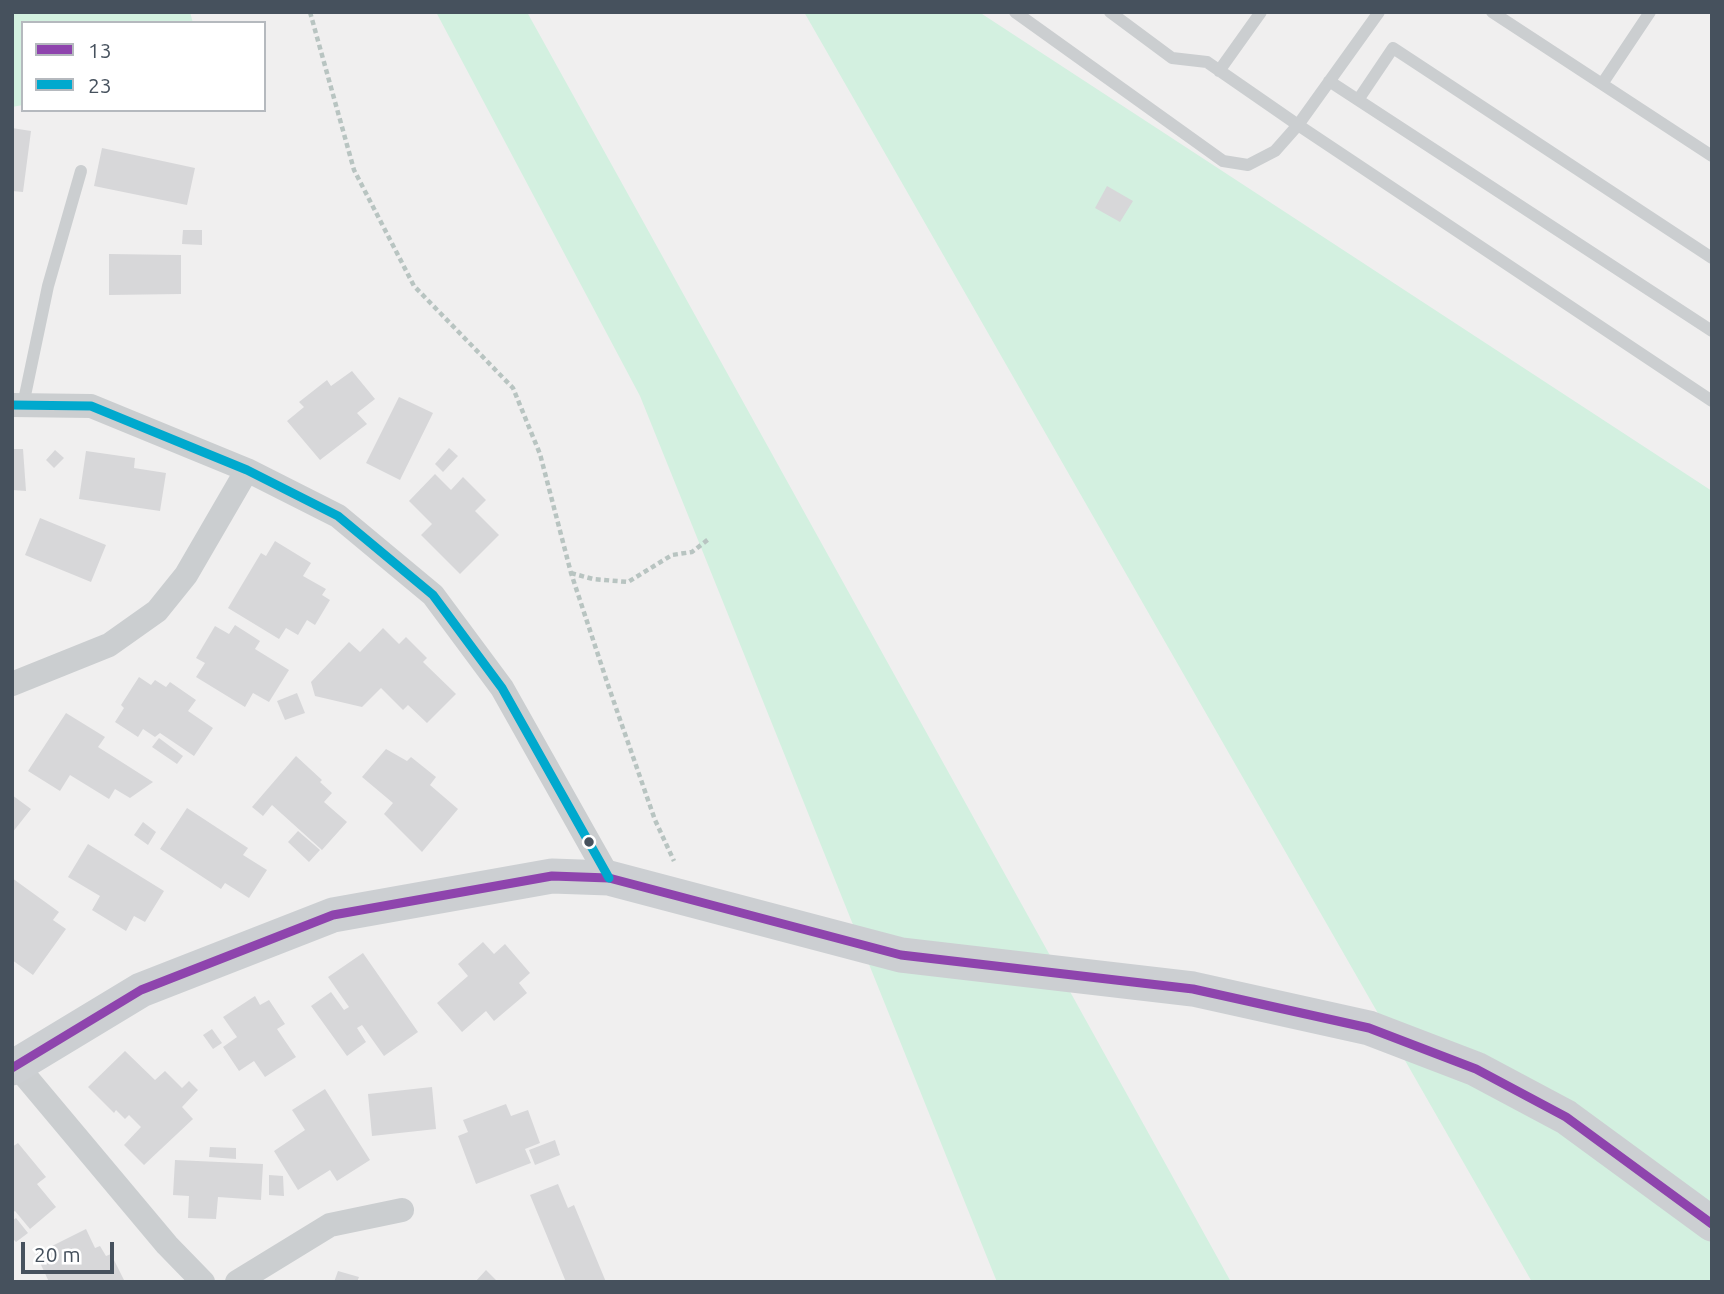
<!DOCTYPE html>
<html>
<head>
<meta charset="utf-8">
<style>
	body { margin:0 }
	#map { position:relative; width:1724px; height:1294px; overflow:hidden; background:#f0efef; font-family:Ubuntu,sans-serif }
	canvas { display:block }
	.frame { position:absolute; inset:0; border:14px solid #46515d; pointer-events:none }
	.legend { position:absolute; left:21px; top:21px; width:245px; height:91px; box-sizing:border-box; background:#fff; border:2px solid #b5b9be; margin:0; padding:9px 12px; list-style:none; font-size:21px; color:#46515d }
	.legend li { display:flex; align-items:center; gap:14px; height:35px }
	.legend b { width:35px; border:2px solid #b5b9be }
	.scale { position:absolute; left:21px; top:1242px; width:93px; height:32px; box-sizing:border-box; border:4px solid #46515d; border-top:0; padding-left:9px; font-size:21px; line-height:24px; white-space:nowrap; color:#46515d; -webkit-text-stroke:5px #fff; paint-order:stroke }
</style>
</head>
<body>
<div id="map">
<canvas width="1724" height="1294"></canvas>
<div class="frame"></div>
<ul class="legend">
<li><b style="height:9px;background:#8e44ad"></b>13</li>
<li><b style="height:9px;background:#00a9ce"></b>23</li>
</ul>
<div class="scale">20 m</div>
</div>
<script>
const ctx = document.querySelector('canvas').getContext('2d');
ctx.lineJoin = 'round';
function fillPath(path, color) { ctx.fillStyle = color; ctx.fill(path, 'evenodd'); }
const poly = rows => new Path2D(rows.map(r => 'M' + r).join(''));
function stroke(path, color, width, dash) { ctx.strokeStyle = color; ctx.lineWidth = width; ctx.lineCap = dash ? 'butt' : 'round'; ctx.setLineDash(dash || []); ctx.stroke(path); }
const green = poly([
	[12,12,190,12,193,23,23,23,23,105,12,107],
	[436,12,527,12,1231,1282,997,1282,640,396],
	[804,12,979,12,1712,491,1712,1282,1532,1282]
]);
const building = poly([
	[12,128,31,131,23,192,12,191],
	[102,148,195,168,187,205,94,186],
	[1107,186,1133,201,1120,222,1095,208],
	[183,230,202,230,202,245,182,244],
	[109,254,181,255,181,294,109,295],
	[352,371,375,399,357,413,367,424,320,460,287,421,304,407,299,402,327,380,331,386],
	[399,397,433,413,400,480,366,463],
	[449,448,458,456,443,472,435,464],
	[12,449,23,449,26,491,12,490],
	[55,450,64,458,54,468,46,460],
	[86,451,135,458,134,468,166,473,160,511,79,499],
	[435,474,451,490,463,477,486,500,475,511,499,535,460,574,421,535,432,524,409,501],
	[40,518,106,545,91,582,25,555],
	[275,541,311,563,303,576,326,589,322,595,330,600,315,625,307,620,298,635,286,628,279,639,228,608,261,553,266,556],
	[235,625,260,641,255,649,289,670,269,702,253,693,245,707,196,677,205,663,196,658,215,626,229,634],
	[383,628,399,644,406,637,427,658,423,662,456,694,427,723,408,705,403,710,381,688,362,707,315,696,311,682,349,642,360,652],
	[139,677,151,685,155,680,166,687,170,682,196,700,188,711,213,728,194,756,160,733,155,737,143,729,138,737,115,722,124,708,121,705],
	[297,693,305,713,285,720,277,701],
	[66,713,105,737,98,747,153,782,130,798,115,789,109,799,70,775,60,791,28,771],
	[159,738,183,756,177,764,152,747],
	[386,749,407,761,411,757,436,777,430,785,458,809,422,852,384,814,393,803,362,777],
	[296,756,322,780,320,782,332,793,324,802,347,822,322,850,272,805,263,816,252,807],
	[12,795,31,809,12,833],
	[187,808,248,848,243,855,267,870,249,898,225,883,221,889,160,849],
	[143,822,156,832,148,845,134,835],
	[298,831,320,850,309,862,288,842],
	[88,844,164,891,145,922,134,916,126,931,92,910,100,896,68,877],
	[12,878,59,912,53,920,66,929,33,975,12,960],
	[483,942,494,954,505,944,530,973,519,983,527,993,494,1021,486,1011,462,1032,437,1003,468,976,458,964],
	[363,953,418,1032,384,1056,362,1025,357,1028,366,1042,347,1056,311,1006,331,992,344,1010,349,1007,328,977],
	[255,996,260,1005,269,1000,285,1024,277,1029,296,1057,265,1077,254,1061,239,1071,223,1047,237,1037,223,1017],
	[212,1029,222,1043,213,1049,203,1035],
	[125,1051,155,1080,165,1071,182,1088,189,1081,198,1090,182,1107,193,1119,144,1165,124,1145,141,1127,129,1115,125,1119,116,1110,114,1113,88,1087],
	[432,1087,436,1129,372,1136,368,1094],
	[325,1089,370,1160,337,1181,330,1170,298,1190,274,1151,305,1130,292,1110],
	[506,1104,511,1116,528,1110,540,1143,525,1149,531,1163,476,1184,458,1136,468,1132,463,1120],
	[555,1140,560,1155,535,1165,529,1150],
	[18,1143,46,1177,37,1184,56,1207,30,1229,15,1211,12,1213,12,1147],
	[210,1147,236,1148,236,1159,209,1157],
	[175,1160,263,1164,261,1200,218,1197,216,1219,188,1218,189,1196,173,1195],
	[269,1175,283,1176,284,1196,269,1195],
	[558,1184,568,1208,574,1205,606,1282,566,1282,530,1195],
	[16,1218,28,1233,16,1242,12,1238,12,1221],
	[86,1229,95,1248,100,1246,106,1256,111,1254,125,1282,49,1282,36,1254],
	[486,1270,498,1282,475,1282],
	[338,1271,359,1277,357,1282,334,1282]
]);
const path = poly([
	[310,12,354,170,414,286,513,388,540,454,571,573,608,685,655,820,674,861],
	[571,573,593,579,628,582,672,555,692,552,710,538]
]);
const service = poly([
	[1015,12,1223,161,1248,165,1275,151,1298,125,1207,62,1172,58,1110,12],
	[1379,12,1298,125,1712,401],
	[1492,12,1712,156],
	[1219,71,1261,12],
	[1329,81,1712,331],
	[1602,84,1650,12],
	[1358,100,1393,48,1712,258],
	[23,405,48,286,81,171]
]);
const minor = poly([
	[12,405,91,406,247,470,338,516,433,595,502,688,609,878],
	[12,684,109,645,157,611,186,575,247,470],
	[16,1065,167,1245,203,1282],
	[237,1282,330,1225,402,1210]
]);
const secondary = poly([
	[12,1068,141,990,333,915,552,876,609,878,901,955,1193,989,1369,1028,1476,1069,1566,1117,1712,1224]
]);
const bus1 = poly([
	[12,1068,141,990,333,915,552,876,609,878,901,955,1193,989,1369,1028,1476,1069,1566,1117,1712,1224]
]);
const bus2 = poly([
	[12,405,91,406,247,470,338,516,433,595,502,688,609,878]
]);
const markers = [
	[589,842,6,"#46515d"]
];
fillPath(green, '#d3f0e0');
fillPath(building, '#d7d7d9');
stroke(path, '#b8c4c1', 4.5, [5, 3.5]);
stroke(service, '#cbced0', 12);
stroke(minor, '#cbced0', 24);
stroke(secondary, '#cccfd2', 35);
stroke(bus1, '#8e44ad', 9);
stroke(bus2, '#00a9ce', 9);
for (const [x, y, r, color] of markers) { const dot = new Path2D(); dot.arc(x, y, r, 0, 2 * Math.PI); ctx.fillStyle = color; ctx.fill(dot); stroke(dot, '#fff', 2.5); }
</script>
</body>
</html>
